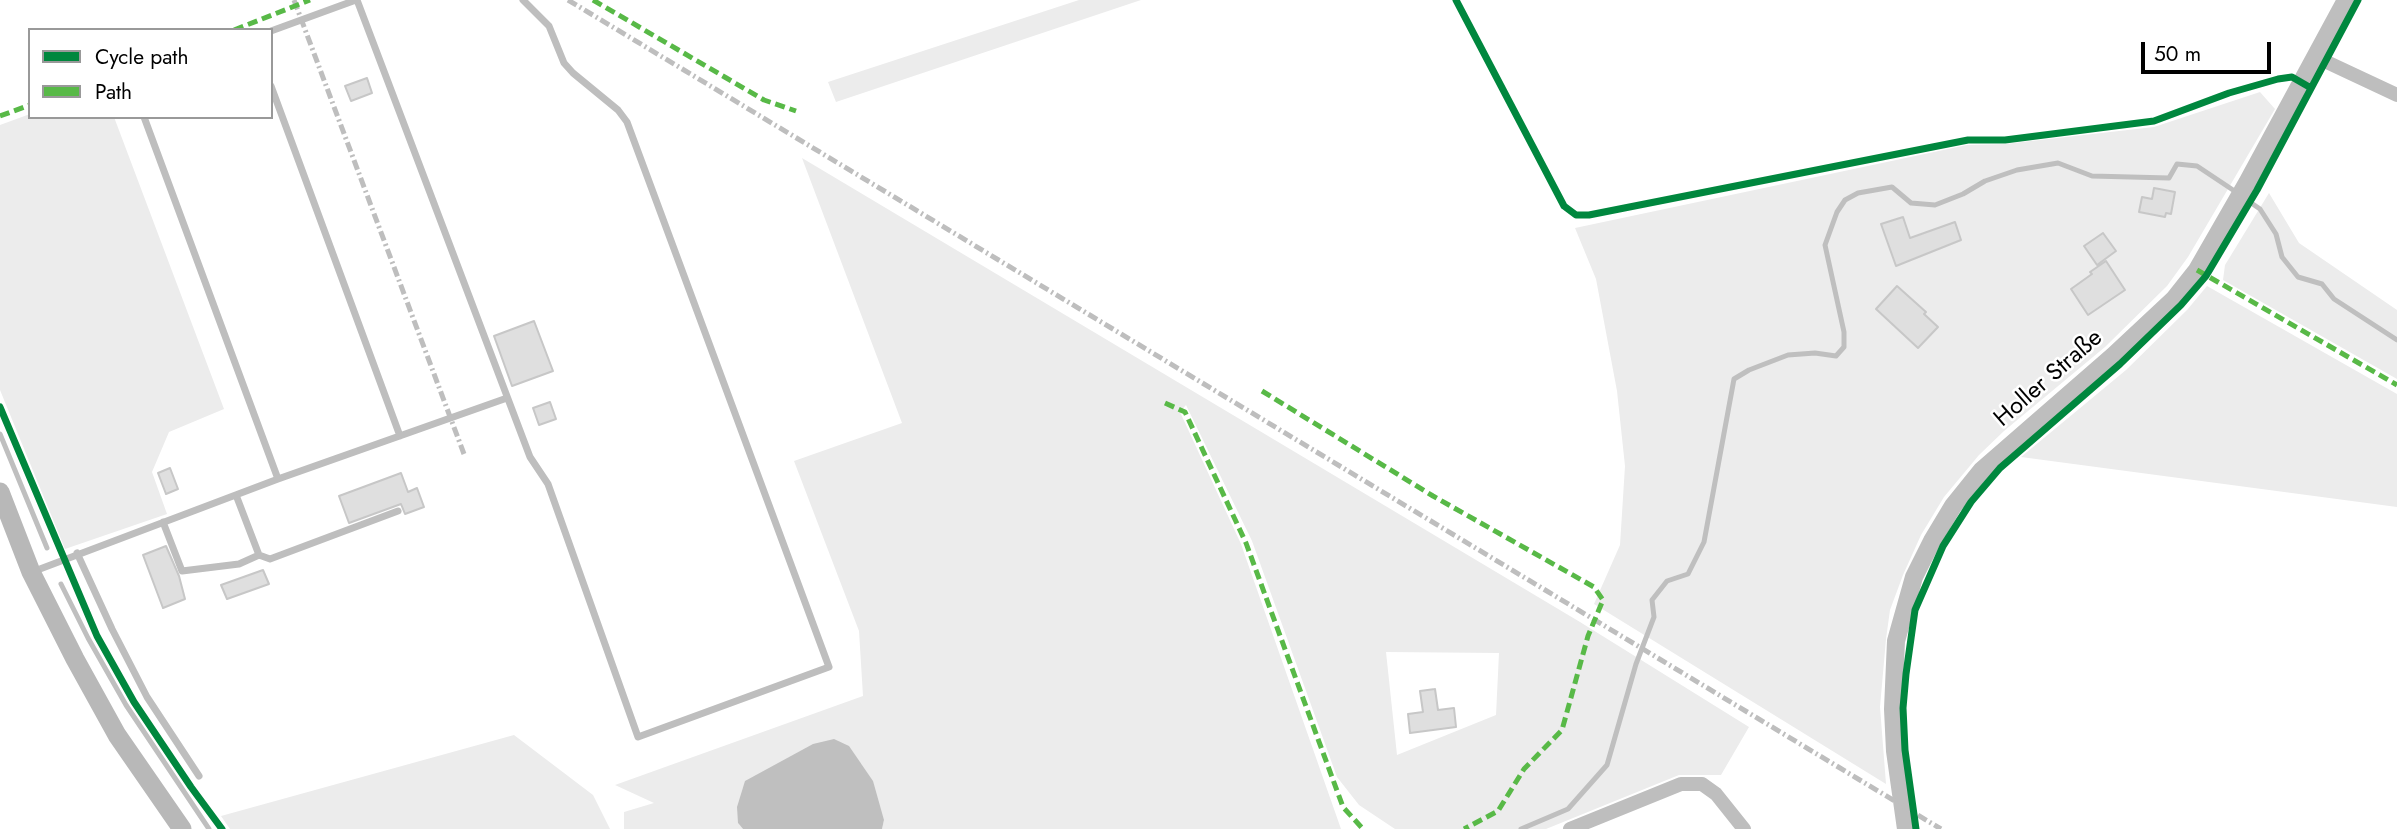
<!DOCTYPE html>
<html>
<head>
<meta charset="utf-8">
<style>
	body { margin:0 }
	#map { position:relative; width:2397px; height:829px; overflow:hidden; background:#fff; font-family:Jost,sans-serif }
	canvas { display:block }
	.legend { position:absolute; left:28px; top:28px; width:245px; height:91px; box-sizing:border-box; background:#fff; border:2px solid #999; margin:0; padding:9px 12px; list-style:none; font-size:21px; color:#000 }
	.legend li { display:flex; align-items:center; gap:14px; height:35px }
	.legend b { width:35px; border:2px solid #999 }
	.scale { position:absolute; left:2141px; top:42px; width:130px; height:32px; box-sizing:border-box; border:4px solid #000; border-top:0; padding-left:9px; font-size:21px; line-height:24px; white-space:nowrap; color:#000; -webkit-text-stroke:5px #fff; paint-order:stroke }
</style>
</head>
<body>
<div id="map">
<canvas width="2397" height="829"></canvas>
<ul class="legend">
<li><b style="height:9px;background:#00873e"></b>Cycle path</li>
<li><b style="height:9px;background:#58b947"></b>Path</li>
</ul>
<div class="scale">50 m</div>
</div>
<script>
const ctx = document.querySelector('canvas').getContext('2d');
ctx.lineJoin = 'round';
function fillPath(path, color) { ctx.fillStyle = color; ctx.fill(path, 'evenodd'); }
const poly = rows => new Path2D(rows.map(r => 'M' + r).join(''));
function stroke(path, color, width, dash) { ctx.strokeStyle = color; ctx.lineWidth = width; ctx.lineCap = dash ? 'butt' : 'round'; ctx.setLineDash(dash || []); ctx.stroke(path); }
function write(font, color, halo, rows, align = 'center') {
  ctx.font = font + ' Jost,sans-serif'; ctx.lineWidth = 5; ctx.setLineDash([]); ctx.textBaseline = 'middle'; ctx.strokeStyle = halo; ctx.fillStyle = color; for (const [text, x, y, turn = 0] of rows) {
    ctx.save(); ctx.translate(x, y); ctx.rotate((+turn || 0) * Math.PI / 180); ctx.textAlign = isNaN(turn) ? turn : align; if (halo) ctx.strokeText(text, 0, 0); ctx.fillText(text, 0, 0); ctx.restore();
  }
}
const green = poly([
	[1079,0,1141,0,836,102,828,82],
	[2260,92,2275,109,2188,257,2167,286,2105,347,2004,431,1979,455,1944,497,1921,535,1903,575,1890,610,1886,639,1880,707,1886,784,1594,604,1620,545,1625,466,1617,391,1596,279,1575,228,1967,145,2005,144,2154,127],
	[30,114,30,117,114,117,224,409,169,432,152,472,167,514,65,549,0,390,0,125],
	[802,158,1580,622,1749,727,1721,775,1679,775,1546,829,1395,829,1359,805,1337,777,1252,541,1186,405,1180,412,1241,544,1341,829,882,829,884,820,738,823,743,829,624,829,624,812,654,803,615,785,863,696,859,631,794,461,902,423],
	[1386,652,1499,653,1496,715,1397,755],
	[2269,193,2299,243,2397,310,2397,379,2223,280,2225,265],
	[2207,286,2397,394,2397,507,2021,457,2126,370,2187,310],
	[514,735,593,795,610,829,230,829,221,816]
]);
const water = poly([
	[834,739,849,746,873,781,884,820,882,829,743,829,738,823,737,807,745,781,813,744]
]);
const stream = poly([
	[2244,198,2260,209,2276,234,2282,257,2298,277,2322,284,2334,299,2397,340],
	[0,434,47,548],
	[61,584,88,638,126,705,209,829],
	[1521,829,1568,809,1607,765,1636,664,1654,617,1652,600,1667,581,1688,574,1704,542,1734,379,1749,370,1788,355,1815,353,1836,356,1844,347,1844,332,1825,245,1837,212,1845,200,1858,193,1892,187,1911,203,1935,205,1963,194,1985,181,2017,170,2058,163,2092,176,2169,178,2177,164,2197,166,2236,192]
]);
const building = poly([
	[367,78,372,93,351,101,345,86,367,78],
	[2154,188,2175,192,2171,214,2166,213,2165,217,2139,212,2142,197,2152,199,2154,188],
	[1903,217,1910,238,1955,222,1961,240,1896,266,1881,224,1903,217],
	[2103,233,2116,251,2097,265,2084,246,2103,233],
	[2106,261,2125,290,2088,315,2071,289,2092,274,2090,272,2106,261],
	[1897,286,1926,312,1924,314,1938,327,1918,348,1876,309,1897,286],
	[534,321,553,371,512,386,494,336,534,321],
	[550,402,556,419,539,425,533,408,550,402],
	[170,468,178,489,166,494,158,473,170,468],
	[401,473,408,492,417,488,424,507,405,514,401,504,349,523,339,496,401,473],
	[166,546,179,576,185,599,163,608,143,555,166,546],
	[263,570,269,584,227,599,221,585,263,570],
	[1435,689,1438,710,1454,708,1456,727,1410,733,1408,714,1423,712,1420,691,1435,689]
]);
const service = poly([
	[357,0,530,457,548,484,638,737,829,667,627,122,618,110,573,73,564,63,549,26,523,0],
	[271,31,356,0],
	[271,86,400,436],
	[144,117,278,479],
	[163,522,182,571,239,564,259,555,236,495],
	[77,553,112,629,147,697,199,776],
	[259,555,270,559,398,511],
	[32,572,278,479,507,398]
]);
const minor = poly([
	[2316,57,2397,95],
	[1570,829,1681,784,1702,784,1716,794,1744,829]
]);
const tertiary = poly([
	[1906,829,1895,751,1893,709,1896,641,1914,577,1932,541,1953,506,1982,470,2113,356,2174,299,2197,270,2247,183,2346,0]
]);
const secondary = poly([
	[0,492,31,572,75,659,117,735,182,829]
]);
const rail = poly([
	[294,0,464,454],
	[568,0,1941,829]
]);
const quiet = poly([
	[593,0,764,100,796,111],
	[234,30,310,0],
	[0,116,30,105],
	[2197,270,2397,385],
	[1262,391,1433,496,1594,587,1603,600,1588,636,1562,730,1524,769,1498,811,1464,829],
	[1165,403,1185,412,1246,543,1343,807,1363,829]
]);
const cycleway = poly([
	[1456,0,1564,206,1576,215,1589,215,1968,140,2005,140,2154,121,2229,93,2278,79,2292,77,2311,88],
	[0,407,97,636,134,702,191,787,222,829],
	[1916,829,1905,750,1903,708,1906,674,1915,610,1943,546,1971,502,2000,468,2120,364,2181,305,2206,276,2257,190,2358,0]
]);
const streetNames = [
	["Holler Straße",2049,379,-41]
];
fillPath(green, '#ececec');
fillPath(water, '#bfbfbf');
stroke(stream, '#bfbfbf', 5);
fillPath(building, '#dfdfdf');
stroke(building, '#c7c7c7', 2);
stroke(service, '#bebebe', 7);
stroke(minor, '#bebebe', 14);
stroke(tertiary, '#bebebe', 18);
stroke(secondary, '#b8b8b8', 19);
stroke(rail, '#bebebe', 5, [10, 3.5, 2, 3.5]);
stroke(quiet, '#58b947', 5, [10, 5]);
stroke(cycleway, '#00873e', 7);
write('24px', '#000', '#fff', streetNames);
</script>
</body>
</html>
